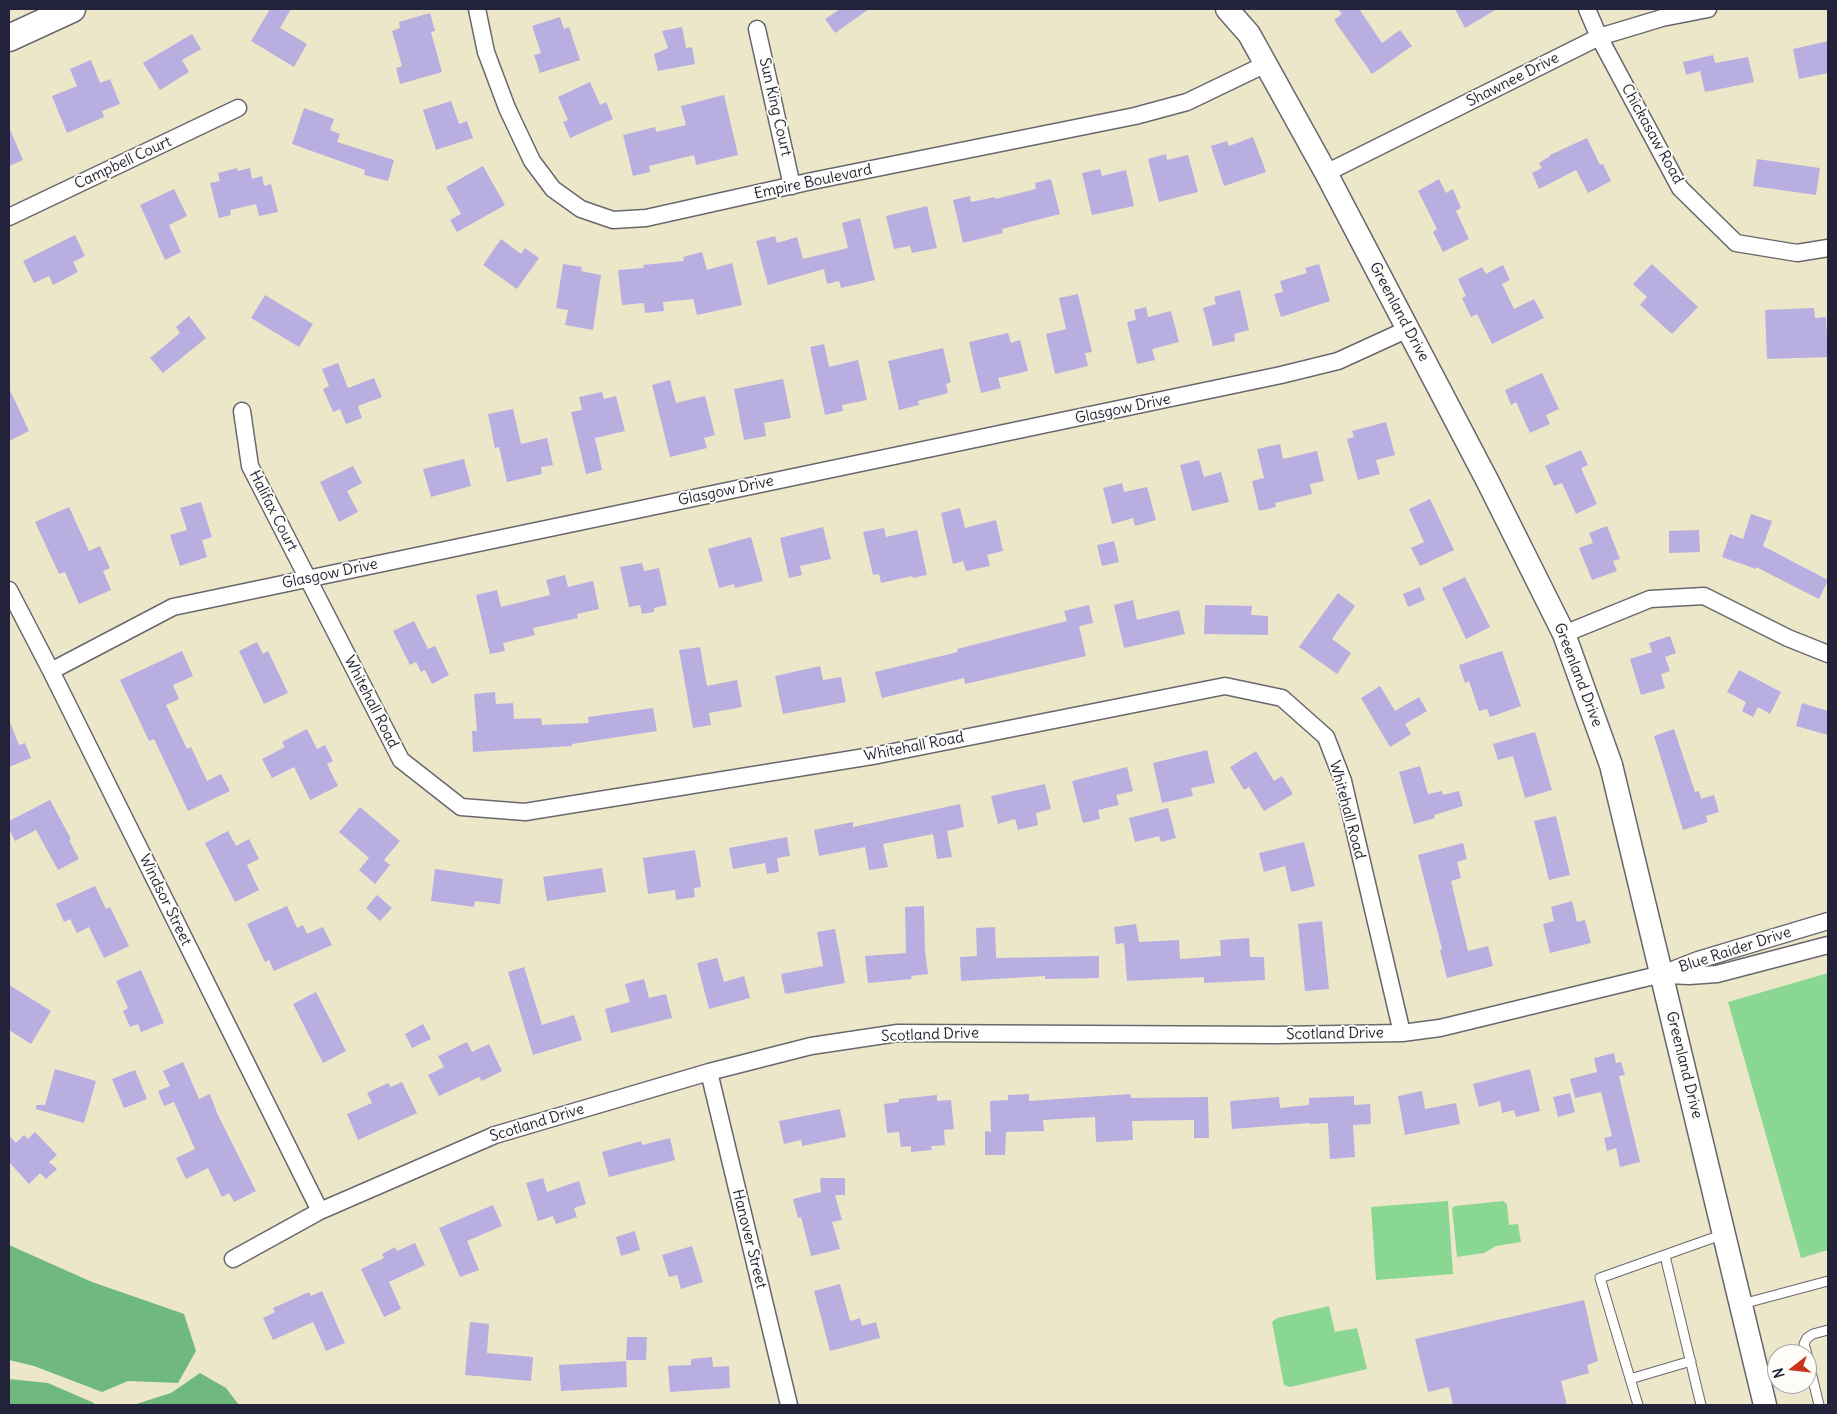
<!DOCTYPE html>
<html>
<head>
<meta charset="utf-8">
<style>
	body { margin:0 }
	#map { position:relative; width:1837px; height:1414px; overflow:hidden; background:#ede7ca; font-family:Delius,sans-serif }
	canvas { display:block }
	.frame { position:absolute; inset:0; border:10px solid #22223b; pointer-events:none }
	.north { position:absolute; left:1767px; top:1344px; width:50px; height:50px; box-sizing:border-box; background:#fdfcf7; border:1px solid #a5a5ac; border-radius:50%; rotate:254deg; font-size:14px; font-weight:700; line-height:20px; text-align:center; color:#22223b }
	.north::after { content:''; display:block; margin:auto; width:18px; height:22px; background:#c8321e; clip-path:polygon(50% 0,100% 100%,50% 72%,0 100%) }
</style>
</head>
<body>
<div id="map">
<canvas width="1837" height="1414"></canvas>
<div class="frame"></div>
<div class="north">N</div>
</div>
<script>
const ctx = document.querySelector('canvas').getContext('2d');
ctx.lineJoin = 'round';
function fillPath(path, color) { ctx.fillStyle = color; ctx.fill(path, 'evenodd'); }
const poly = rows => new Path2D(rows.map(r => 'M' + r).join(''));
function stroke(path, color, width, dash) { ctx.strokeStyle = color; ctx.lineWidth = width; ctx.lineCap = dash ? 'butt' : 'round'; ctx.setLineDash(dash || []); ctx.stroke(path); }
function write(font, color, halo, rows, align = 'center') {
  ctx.font = font + ' Delius,sans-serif'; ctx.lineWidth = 4; ctx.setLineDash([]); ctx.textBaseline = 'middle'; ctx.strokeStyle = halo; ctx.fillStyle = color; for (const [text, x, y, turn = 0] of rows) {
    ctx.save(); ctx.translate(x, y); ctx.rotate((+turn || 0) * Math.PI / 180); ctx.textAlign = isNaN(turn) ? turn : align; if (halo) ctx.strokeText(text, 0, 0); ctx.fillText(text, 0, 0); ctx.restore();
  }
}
const green = poly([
	[1828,973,1828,1250,1801,1258,1728,1002],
	[1448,1201,1453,1274,1376,1280,1371,1207],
	[1503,1201,1507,1204,1509,1225,1518,1224,1521,1242,1496,1246,1484,1253,1457,1257,1452,1208,1455,1206],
	[1329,1306,1335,1332,1357,1328,1367,1369,1290,1387,1284,1385,1272,1322,1277,1318]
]);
const forest = poly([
	[9,1245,92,1282,184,1314,196,1351,178,1383,128,1381,102,1392,34,1366,9,1360],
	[200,1373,226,1388,239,1405,133,1405,171,1393],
	[9,1379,48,1383,94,1403,95,1405,9,1405]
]);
const building = poly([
	[270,9,291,9,280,28,307,44,294,67,251,41],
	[840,9,869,9,835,33,825,19],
	[1338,9,1359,9,1382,43,1400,30,1412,46,1372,74,1334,20,1342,14],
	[1455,9,1497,9,1465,28],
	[430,13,435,31,431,32,442,72,400,84,396,68,402,66,392,31,400,28,399,22],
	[560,17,564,29,569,27,580,60,540,73,534,55,541,53,532,26],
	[682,27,686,48,692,47,695,64,658,71,654,54,668,48,662,31],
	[192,34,201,49,182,60,189,72,160,90,143,63],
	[1828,41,1828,73,1799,79,1793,49],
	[1713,55,1715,63,1748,57,1754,82,1705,92,1700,71,1686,75,1683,62],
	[91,60,100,83,110,79,120,104,102,111,104,117,67,133,52,96,77,86,70,69],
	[590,82,600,105,606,102,613,119,570,138,563,122,568,120,558,97],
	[724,95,738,155,696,165,694,155,649,166,650,172,633,176,623,135,655,127,656,132,686,125,681,106],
	[451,101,459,124,467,121,473,138,436,150,423,110],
	[304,108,334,119,330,130,340,134,337,142,394,160,388,181,364,175,365,170,292,144],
	[9,127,23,160,9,166],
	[1253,137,1266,172,1224,186,1211,146,1227,141,1229,146],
	[1587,138,1600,165,1603,164,1611,181,1588,193,1576,170,1539,189,1532,173,1542,168,1539,163,1550,156,1550,155],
	[1166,154,1167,160,1188,155,1198,192,1159,202,1148,159],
	[1757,159,1820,168,1816,195,1753,186],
	[483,166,505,205,457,232,450,220,461,214,446,187],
	[237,168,238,171,250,168,252,179,262,176,264,186,271,184,278,212,259,216,256,204,230,210,231,215,219,218,210,183,220,181,218,173],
	[1100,169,1102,176,1126,170,1134,206,1092,215,1082,173],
	[1051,179,1060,214,1002,229,1003,233,963,243,953,200,970,196,971,202,995,197,995,199,1036,189,1035,183],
	[1439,179,1446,193,1453,189,1461,208,1456,211,1469,239,1443,252,1433,232,1437,229,1418,191],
	[174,189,187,216,169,225,181,252,165,260,140,205],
	[927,206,937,248,912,253,910,246,894,249,886,216],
	[860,218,875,280,841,288,839,281,827,284,824,269,768,285,756,241,775,236,777,243,797,237,803,259,848,248,842,223],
	[75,235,85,256,73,262,78,272,53,285,49,276,34,283,23,261],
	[501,239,521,254,525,248,539,258,517,289,483,265],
	[702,252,707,270,732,263,742,305,697,315,693,299,663,302,664,311,645,313,644,303,622,305,618,270,644,268,643,265,684,261,683,257],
	[563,264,582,267,581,271,601,275,593,330,565,325,568,310,556,308],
	[1319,264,1330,301,1281,317,1274,294,1283,292,1280,281,1307,273,1305,268],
	[1652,264,1698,307,1672,334,1640,305,1647,297,1633,284],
	[1503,265,1510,280,1502,284,1514,309,1534,299,1544,318,1492,344,1477,314,1471,317,1462,298,1466,296,1458,279,1482,267,1486,274],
	[1240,290,1249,330,1234,334,1235,341,1213,346,1203,308,1216,304,1214,297],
	[1078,294,1092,352,1085,353,1088,366,1055,374,1046,334,1066,329,1059,298],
	[265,295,313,324,299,347,251,318],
	[1146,307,1148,317,1171,311,1179,342,1152,349,1155,360,1137,364,1127,322,1136,320,1134,310],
	[1814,308,1815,318,1826,317,1828,357,1767,359,1765,310],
	[189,316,206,338,163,373,150,358,180,333,176,327],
	[1008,333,1011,343,1020,340,1028,371,998,378,1001,388,981,393,969,342],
	[824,344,829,367,858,360,867,400,842,405,843,411,825,415,810,347],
	[943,348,951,382,946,384,948,393,918,401,919,405,899,410,888,361],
	[338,363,348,388,374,378,382,397,358,406,362,418,346,424,340,409,333,412,323,389,329,386,322,369],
	[1542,373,1559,409,1546,415,1550,424,1530,433,1516,402,1511,405,1505,390],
	[783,379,791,418,764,423,766,436,744,440,734,389],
	[670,380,676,403,705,396,715,435,704,438,707,448,670,457,652,385],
	[9,388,29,431,9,441],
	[602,392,604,399,616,396,625,431,595,438,602,470,586,474,571,412,582,410,579,397],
	[513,409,521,444,547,438,553,465,541,467,542,474,507,482,499,447,495,448,488,414],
	[1386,422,1395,455,1376,460,1380,474,1358,480,1347,439,1354,437,1352,431],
	[1280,444,1283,459,1317,451,1324,481,1310,484,1312,494,1275,503,1276,507,1259,511,1252,481,1264,478,1257,449],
	[1581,450,1588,465,1581,468,1597,504,1576,514,1562,483,1554,486,1545,466],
	[464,459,471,486,431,497,423,469],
	[1199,460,1204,477,1221,472,1229,502,1192,511,1180,465],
	[353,466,362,483,347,491,358,512,339,522,320,482],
	[1122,483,1124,492,1147,487,1156,520,1135,526,1133,518,1112,524,1103,488],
	[1430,499,1454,550,1420,566,1411,548,1424,542,1409,509],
	[201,502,212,537,202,540,207,557,180,566,170,535,187,530,180,508],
	[69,507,89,551,100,546,110,568,103,571,111,590,79,604,65,572,59,574,35,522],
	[960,508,965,528,996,520,1003,551,987,555,990,566,966,571,963,561,953,564,941,513],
	[1751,514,1772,521,1763,546,1828,580,1819,599,1756,567,1756,569,1722,557,1730,534,1743,539],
	[1607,526,1620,559,1613,561,1617,571,1592,580,1579,548,1593,543,1589,533],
	[823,527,831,559,800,566,802,575,789,578,780,538],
	[884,528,886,537,917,530,927,575,913,578,912,576,881,583,879,574,873,575,863,532],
	[1699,530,1700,552,1669,553,1669,531],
	[751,537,763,581,735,588,734,584,719,588,708,549],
	[1114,541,1119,562,1102,566,1097,545],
	[642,563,644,571,659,568,667,605,654,608,654,612,642,614,640,605,629,607,620,567],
	[565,575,568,587,593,581,599,609,577,614,578,618,533,628,535,635,503,643,505,651,490,654,476,595,497,590,501,607,550,595,546,580],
	[1465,577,1490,627,1466,639,1442,588],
	[1420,587,1425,600,1408,607,1403,594],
	[1338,593,1355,606,1332,639,1351,653,1337,674,1299,647],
	[1133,600,1137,620,1179,610,1185,634,1124,648,1114,605],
	[1089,605,1093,623,1079,626,1086,656,965,684,964,678,882,698,875,672,958,652,957,649,1067,621,1064,611],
	[1205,605,1252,606,1251,615,1268,616,1268,635,1204,634],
	[414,621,428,649,435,646,449,675,432,684,425,670,421,672,416,662,410,665,393,631],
	[1670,636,1676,653,1665,657,1670,671,1661,674,1665,688,1641,695,1630,659,1652,652,1649,643],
	[257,642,263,654,268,651,288,693,264,704,239,651],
	[700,647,707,686,737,680,742,707,709,713,711,725,693,728,679,650],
	[182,651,193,676,173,685,179,699,166,705,187,749,191,747,207,781,221,774,230,791,188,811,154,739,149,741,120,680],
	[1502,651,1521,706,1490,717,1487,709,1479,711,1469,681,1465,683,1459,665],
	[820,666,823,680,841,677,846,702,783,714,775,676],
	[1739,670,1781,692,1770,714,1758,707,1753,717,1742,711,1746,702,1727,692],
	[1380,686,1395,711,1419,697,1427,711,1405,724,1411,734,1390,747,1361,698],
	[495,692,496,704,513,703,514,719,541,718,542,725,589,723,588,717,653,708,657,731,572,744,572,746,473,752,472,731,477,731,474,694],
	[1802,703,1828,711,1828,735,1796,726],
	[9,720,19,745,25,743,31,758,9,767],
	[307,729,317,749,325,745,333,761,327,764,338,786,310,800,294,767,272,778,262,759,285,747,282,742],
	[1674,729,1695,792,1699,791,1701,799,1714,795,1719,812,1706,816,1708,822,1683,830,1654,736],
	[1535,732,1552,790,1525,798,1513,756,1498,760,1493,744],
	[1207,750,1215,783,1191,788,1193,796,1162,803,1153,763],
	[1256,751,1274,781,1282,776,1293,794,1264,811,1249,787,1244,790,1230,767],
	[1420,766,1428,794,1442,791,1443,795,1459,791,1463,806,1434,815,1435,818,1414,824,1399,772],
	[1127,767,1133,791,1116,795,1119,805,1098,810,1100,819,1083,823,1072,781],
	[1045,784,1051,809,1036,813,1038,825,1018,830,1015,819,998,824,991,796],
	[50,800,71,839,69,840,79,859,58,870,36,830,15,841,9,829,9,821],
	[960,804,964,827,947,831,952,857,937,859,933,834,883,844,888,867,869,870,865,847,819,856,814,830,853,822,853,827],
	[360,807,400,841,384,860,390,865,375,884,359,870,369,858,339,832],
	[1168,808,1176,838,1161,842,1159,836,1135,842,1129,818],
	[1556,816,1570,875,1549,880,1534,821],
	[228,831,236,846,249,839,259,859,247,865,259,890,235,902,205,843],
	[787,837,790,856,777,858,779,872,767,874,765,863,733,869,729,848],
	[1304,842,1315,886,1291,892,1285,866,1264,872,1259,853],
	[1463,843,1467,859,1457,862,1461,878,1451,881,1456,902,1468,951,1488,946,1493,966,1447,978,1440,950,1442,949,1418,855],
	[695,850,701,887,694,888,695,897,676,900,675,890,648,894,643,858],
	[602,868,606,892,547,901,543,877],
	[435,869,503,879,500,904,475,901,474,907,431,901],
	[95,886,106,909,110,907,129,946,104,958,89,927,77,933,70,919,64,922,56,904],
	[377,895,392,908,380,921,366,908],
	[1572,901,1577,922,1585,920,1591,943,1550,953,1543,924,1554,921,1551,907],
	[287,906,297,928,303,925,307,934,323,927,332,945,274,971,269,960,265,962,247,924],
	[924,906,925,951,928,974,911,976,912,979,868,983,865,956,906,953,905,907],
	[1322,921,1329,989,1305,991,1298,924],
	[1136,924,1139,942,1179,940,1180,959,1221,956,1220,940,1249,938,1250,957,1264,957,1265,980,1204,983,1204,977,1127,981,1124,943,1116,944,1114,927],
	[995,927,996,958,1099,956,1099,978,1045,979,1045,976,961,981,960,957,977,956,976,928],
	[835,929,845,983,785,994,781,974,823,966,817,932],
	[717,958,724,982,744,976,750,998,709,1009,697,963],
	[524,967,542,1025,574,1015,582,1040,533,1055,508,972],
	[141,970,164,1023,141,1032,138,1024,130,1027,123,1011,128,1008,116,981],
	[644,979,649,998,666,994,672,1018,611,1033,605,1009,630,1002,625,984],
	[9,985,51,1011,31,1044,9,1030],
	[316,992,346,1051,323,1063,293,1004],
	[423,1024,431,1039,412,1048,405,1034],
	[467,1042,472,1052,489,1044,502,1071,482,1081,479,1077,439,1096,428,1075,444,1067,438,1056],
	[1614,1053,1616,1063,1621,1062,1625,1075,1619,1076,1640,1162,1620,1167,1616,1148,1607,1151,1604,1138,1612,1136,1601,1092,1575,1098,1570,1079,1597,1072,1594,1058],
	[183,1062,199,1099,210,1094,217,1113,256,1191,234,1202,229,1193,222,1197,208,1168,186,1179,176,1158,195,1149,174,1102,164,1106,158,1091,170,1086,163,1071],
	[55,1069,96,1081,84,1123,36,1109,36,1105,45,1105],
	[1530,1069,1540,1111,1516,1117,1514,1110,1502,1113,1500,1101,1479,1107,1473,1084],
	[135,1070,147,1099,124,1108,112,1079],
	[402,1082,417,1113,358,1140,347,1114,372,1103,367,1093,388,1083,391,1087],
	[1422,1091,1425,1109,1456,1103,1460,1124,1405,1135,1398,1096],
	[1570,1093,1575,1112,1558,1117,1553,1097],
	[1029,1094,1029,1101,1130,1094,1131,1098,1208,1097,1209,1138,1194,1138,1194,1120,1132,1121,1133,1140,1096,1142,1095,1117,1043,1120,1044,1131,1006,1132,1005,1155,985,1155,985,1131,991,1132,990,1101,1008,1100,1008,1095],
	[937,1095,937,1101,951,1100,954,1129,944,1130,945,1145,931,1146,932,1150,911,1152,911,1146,901,1147,899,1132,887,1133,884,1104,899,1102,899,1099],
	[1354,1096,1354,1105,1370,1104,1371,1124,1353,1125,1355,1157,1330,1159,1328,1123,1310,1124,1310,1123,1232,1129,1230,1101,1279,1097,1280,1108,1309,1105,1309,1098],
	[840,1109,846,1137,802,1146,801,1140,784,1144,779,1121],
	[35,1132,57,1155,49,1162,57,1169,46,1179,40,1173,29,1184,9,1162,9,1135,16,1143,24,1135,28,1139],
	[670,1138,675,1160,609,1177,602,1152,641,1141,642,1145],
	[543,1178,547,1192,579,1181,586,1204,574,1208,577,1217,556,1224,553,1216,538,1221,526,1183],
	[820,1178,845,1178,845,1195,835,1195,842,1220,832,1222,840,1249,811,1256,801,1217,798,1218,793,1199,821,1192],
	[493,1205,502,1226,467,1241,479,1270,460,1277,439,1228],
	[635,1231,640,1250,621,1256,616,1237],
	[415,1243,425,1265,389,1282,401,1309,384,1317,361,1269,384,1258,382,1254,395,1247,397,1251],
	[692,1246,703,1282,681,1289,677,1275,669,1277,662,1255],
	[840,1284,850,1321,860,1318,862,1326,876,1322,880,1338,830,1351,814,1291],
	[322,1291,345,1343,326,1351,313,1322,273,1340,263,1318,275,1312,273,1308,309,1292,311,1296],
	[1584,1300,1598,1361,1587,1365,1589,1373,1561,1381,1567,1405,1453,1405,1449,1387,1428,1392,1415,1339],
	[470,1322,489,1324,487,1353,533,1357,531,1381,465,1375],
	[627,1337,647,1337,646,1360,626,1360],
	[712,1357,713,1367,729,1366,730,1388,670,1392,668,1366,691,1365,691,1359],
	[626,1361,627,1387,561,1391,559,1365]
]);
const lane = poly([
	[1665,1256,1701,1405],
	[1742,1304,1828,1281],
	[1807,1354,1804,1344,1807,1338,1813,1334,1828,1330],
	[1807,1355,1819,1405],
	[1630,1379,1691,1361],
	[1638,1405,1600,1278,1724,1234]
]);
const street = poly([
	[477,9,486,52,507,108,532,161,553,189,581,209,613,220,646,218,812,181,1135,116,1187,102,1266,64],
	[1587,9,1599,37,1680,188,1736,243,1797,253,1828,248],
	[757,29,792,186],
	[1326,173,1599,37,1662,18,1708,9],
	[9,217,238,108],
	[242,411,250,466,401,760,461,807,525,812,878,755,1225,686,1282,698,1326,737,1343,781,1402,1033],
	[9,590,51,671,320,1211],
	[1564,634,1650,599,1704,596,1788,638,1828,654],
	[51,671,173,607,1281,375,1338,361,1408,329],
	[1667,975,1689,976,1717,974,1828,945],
	[709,1072,789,1405],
	[233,1259,320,1211,495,1135,709,1072,811,1046,898,1033,1276,1035,1402,1033,1440,1028,1662,974,1698,960,1828,921]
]);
const secondary = poly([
	[1227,9,1249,34,1326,173,1488,482,1564,634,1611,765,1765,1405]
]);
const primary = poly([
	[9,38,72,9]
]);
const streetNames = [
	["Shawnee Drive",1513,80,-27],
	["Sun King Court",775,107,77],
	["Chickasaw Road",1652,134,61],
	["Campbell Court",123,163,-25],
	["Empire Boulevard",813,182,-12],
	["Greenland Drive",1399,312,62],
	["Glasgow Drive",1123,409,-12],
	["Glasgow Drive",726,491,-12],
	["Halifax Court",273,511,63],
	["Glasgow Drive",330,574,-12],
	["Greenland Drive",1578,675,69],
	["Whitehall Road",371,702,63],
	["Whitehall Road",914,747,-11],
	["Whitehall Road",1347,810,75],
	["Windsor Street",165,900,64],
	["Blue Raider Drive",1735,950,-18],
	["Scotland Drive",1335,1034,-1],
	["Scotland Drive",930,1035,-2],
	["Greenland Drive",1684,1065,76],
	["Scotland Drive",537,1123,-17],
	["Hanover Street",749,1239,76]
];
fillPath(green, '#8ad794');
fillPath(forest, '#6fb87e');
fillPath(building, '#b9aee0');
stroke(lane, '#69676d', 11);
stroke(street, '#69676d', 19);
stroke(secondary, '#69676d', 25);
stroke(primary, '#69676d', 29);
stroke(lane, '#fff', 9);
stroke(street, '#fff', 16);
stroke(secondary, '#fff', 22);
stroke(primary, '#fff', 26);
write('15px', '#22223b', '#fdfcf7', streetNames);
</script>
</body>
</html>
